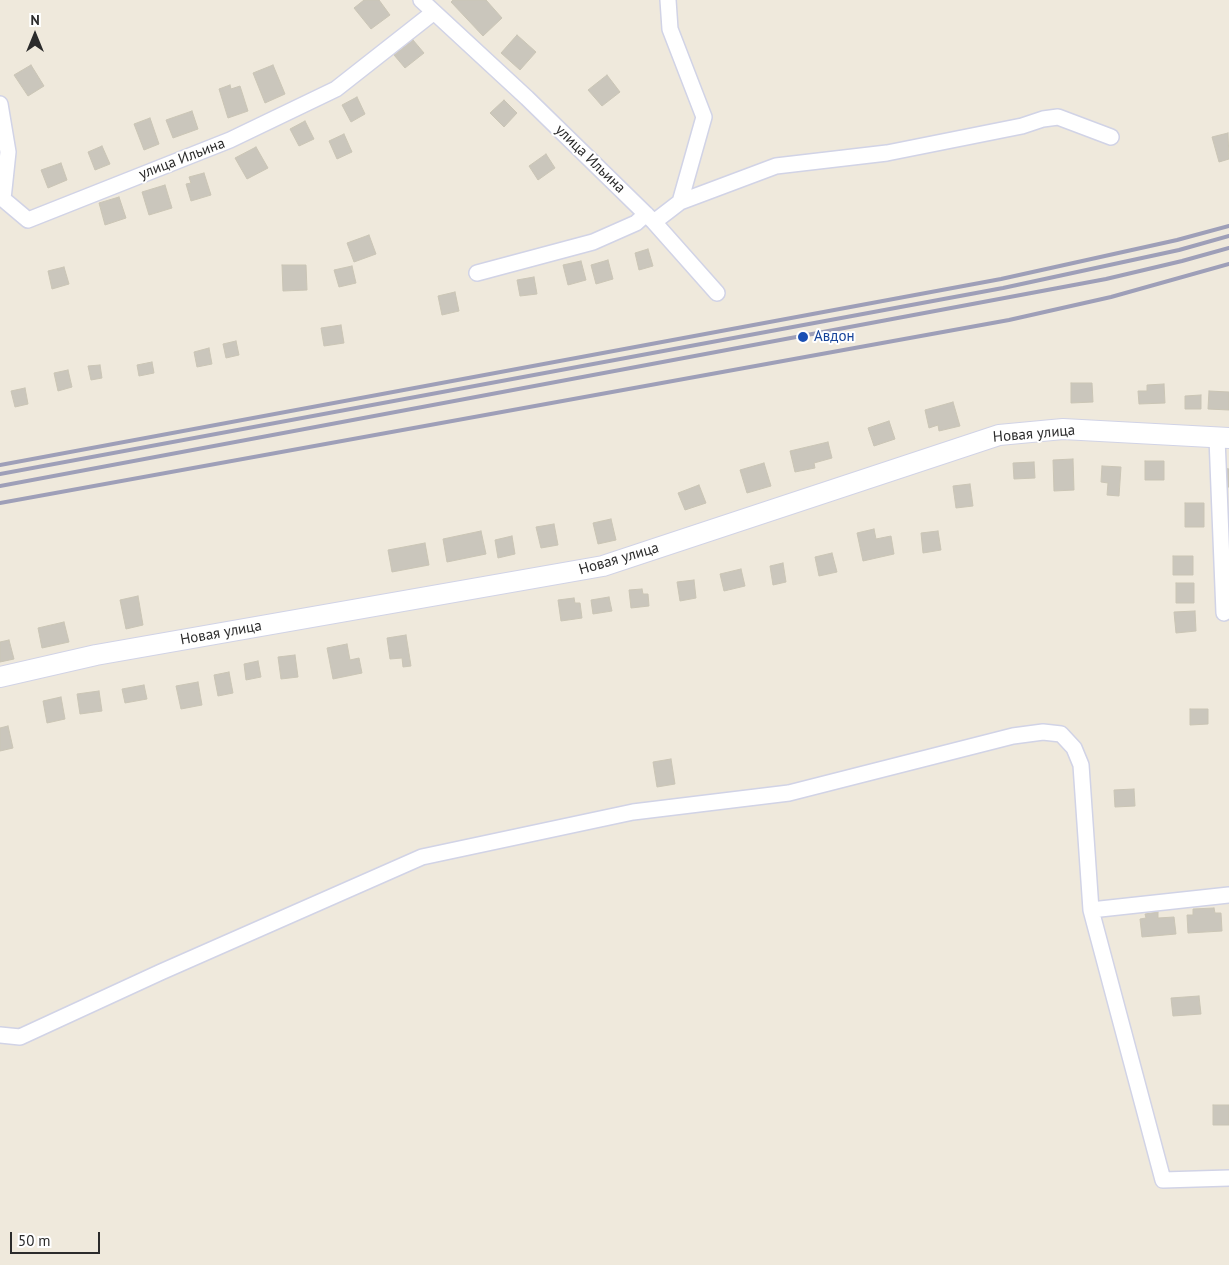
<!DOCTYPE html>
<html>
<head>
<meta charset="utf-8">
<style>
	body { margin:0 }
	#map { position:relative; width:1229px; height:1265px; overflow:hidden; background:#efe9dc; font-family:"PT Sans",sans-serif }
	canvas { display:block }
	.north { position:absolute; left:10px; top:10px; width:50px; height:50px; -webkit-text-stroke:4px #fff; paint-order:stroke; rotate:0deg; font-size:14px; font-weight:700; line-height:20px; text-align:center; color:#2b2b2b }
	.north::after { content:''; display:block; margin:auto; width:18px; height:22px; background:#2b2b2b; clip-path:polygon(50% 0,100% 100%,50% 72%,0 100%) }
	.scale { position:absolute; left:10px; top:1232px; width:90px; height:22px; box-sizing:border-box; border:2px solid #2b2b2b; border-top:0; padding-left:6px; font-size:15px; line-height:18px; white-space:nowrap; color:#2b2b2b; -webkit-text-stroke:4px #fff; paint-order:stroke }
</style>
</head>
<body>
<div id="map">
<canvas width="1229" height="1265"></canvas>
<div class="north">N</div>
<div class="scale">50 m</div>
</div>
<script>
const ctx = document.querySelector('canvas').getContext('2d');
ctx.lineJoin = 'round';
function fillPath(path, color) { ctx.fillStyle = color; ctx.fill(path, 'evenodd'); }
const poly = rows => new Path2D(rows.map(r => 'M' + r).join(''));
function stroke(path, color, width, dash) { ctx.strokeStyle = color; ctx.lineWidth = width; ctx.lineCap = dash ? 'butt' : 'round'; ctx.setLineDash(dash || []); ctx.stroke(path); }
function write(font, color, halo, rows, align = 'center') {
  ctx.font = font + ' "PT Sans",sans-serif'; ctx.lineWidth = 4; ctx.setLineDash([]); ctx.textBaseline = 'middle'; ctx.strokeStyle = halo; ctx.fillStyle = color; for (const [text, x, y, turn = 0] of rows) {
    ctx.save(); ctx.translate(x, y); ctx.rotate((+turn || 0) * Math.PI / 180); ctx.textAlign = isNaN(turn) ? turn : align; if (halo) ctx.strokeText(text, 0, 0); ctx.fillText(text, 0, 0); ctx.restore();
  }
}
const building = poly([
	[364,0,379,0,390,15,371,29,354,8,364,0],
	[453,0,486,0,502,18,483,36,451,2,453,0],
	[517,35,536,52,520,70,501,53,517,35],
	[413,40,424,53,405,68,394,55,413,40],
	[31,65,44,86,28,96,14,75,31,65],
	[273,65,285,94,265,103,253,73,273,65],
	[607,75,620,92,602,106,588,90,607,75],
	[230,85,231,89,240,86,248,111,228,118,219,89,230,85],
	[357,97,365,114,351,122,342,105,357,97],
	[504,100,517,113,504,127,490,113,504,100],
	[192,111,198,129,173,138,166,120,192,111],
	[150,118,159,144,144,150,134,124,150,118],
	[305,121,314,139,299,146,290,129,305,121],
	[1228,133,1229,159,1219,162,1212,137,1228,133],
	[344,134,352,152,337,159,329,141,344,134],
	[102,146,110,164,95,170,88,152,102,146],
	[256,147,268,168,247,179,235,158,256,147],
	[546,154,555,168,538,180,529,166,546,154],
	[61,163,67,180,48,188,41,170,61,163],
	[204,173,211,195,191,201,186,184,191,183,189,177,204,173],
	[165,185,172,208,149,215,142,192,165,185],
	[119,197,126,218,105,225,99,203,119,197],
	[369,235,376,254,354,262,347,243,369,235],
	[648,249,653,266,639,270,635,253,648,249],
	[608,260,613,279,596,284,591,265,608,260],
	[581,261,586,280,568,285,563,265,581,261],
	[282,265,306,265,307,290,283,291,282,265],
	[352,266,356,283,339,287,334,270,352,266],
	[64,267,69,284,52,289,48,271,64,267],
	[534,277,537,294,520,296,517,280,534,277],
	[455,292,459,311,442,315,438,296,455,292],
	[341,325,344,343,324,346,321,328,341,325],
	[236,341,239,355,226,358,223,344,236,341],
	[209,348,212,364,197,367,194,352,209,348],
	[152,362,154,373,139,376,137,365,152,362],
	[100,365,102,378,91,380,88,366,100,365],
	[68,370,72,387,58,391,54,373,68,370],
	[1071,383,1092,383,1093,402,1071,403,1071,383],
	[1164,384,1165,403,1139,404,1138,391,1147,391,1147,385,1164,384],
	[25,388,28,404,15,407,11,391,25,388],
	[1209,391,1229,392,1229,410,1208,409,1209,391],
	[1201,395,1201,409,1185,409,1185,396,1201,395],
	[953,402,960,426,939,431,938,425,929,428,925,410,953,402],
	[889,421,895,439,874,446,868,428,889,421],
	[828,442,832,458,814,463,815,468,795,472,790,451,828,442],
	[1073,459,1074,490,1054,491,1053,460,1073,459],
	[1145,461,1164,461,1164,480,1145,480,1145,461],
	[1034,462,1035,478,1014,479,1013,463,1034,462],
	[764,463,771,486,747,493,740,470,764,463],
	[1102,466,1121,467,1119,496,1107,495,1108,483,1101,482,1102,466],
	[1223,468,1229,469,1229,487,1222,487,1223,468],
	[970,484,973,506,956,508,953,486,970,484],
	[699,485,706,503,685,510,678,493,699,485],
	[1185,503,1204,503,1204,527,1185,527,1185,503],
	[611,519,616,540,598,544,593,523,611,519],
	[554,524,558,545,541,548,536,527,554,524],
	[874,529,876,539,891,536,894,554,863,561,857,533,874,529],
	[481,531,486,554,447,562,443,539,481,531],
	[938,531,941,550,923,553,921,533,938,531],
	[512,536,515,554,498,558,495,540,512,536],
	[425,543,429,565,392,572,388,550,425,543],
	[832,553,837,572,819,576,815,557,832,553],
	[1173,556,1193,556,1193,575,1173,575,1173,556],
	[783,563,786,582,773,585,770,566,783,563],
	[741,569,745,586,724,591,720,574,741,569],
	[694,580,696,598,680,601,677,582,694,580],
	[1176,583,1194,583,1194,603,1176,603,1176,583],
	[642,589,643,594,648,594,649,606,631,608,629,590,642,589],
	[138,596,143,625,126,629,120,600,138,596],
	[609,597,612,611,593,614,591,600,609,597],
	[574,598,575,603,580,603,582,618,561,621,558,600,574,598],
	[1195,611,1196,631,1176,633,1174,612,1195,611],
	[64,622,69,642,42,648,38,628,64,622],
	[406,635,411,666,403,667,402,658,390,659,387,638,406,635],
	[9,640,14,659,0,662,0,642,9,640],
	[347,644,350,660,359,658,362,673,333,679,327,648,347,644],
	[295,655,298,677,281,679,278,657,295,655],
	[258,661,261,677,246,680,244,664,258,661],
	[229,672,233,693,218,696,214,675,229,672],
	[198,682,202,705,181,709,176,686,198,682],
	[144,685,147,699,125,703,122,689,144,685],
	[99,691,102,711,80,714,77,694,99,691],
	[61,697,65,719,47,723,43,701,61,697],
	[1190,709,1208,709,1208,724,1190,725,1190,709],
	[8,726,13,748,0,751,0,728,8,726],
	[671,759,675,784,657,787,653,762,671,759],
	[1134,789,1135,806,1115,807,1114,790,1134,789],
	[1214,908,1215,913,1221,913,1222,931,1188,933,1187,915,1193,915,1193,909,1214,908],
	[1158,912,1158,918,1174,917,1176,934,1142,937,1140,919,1146,918,1145,914,1158,912],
	[1199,996,1201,1014,1173,1016,1171,998,1199,996],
	[1213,1105,1229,1105,1229,1125,1213,1125,1213,1105]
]);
const street = poly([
	[421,0,527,98,654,222,717,293],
	[0,104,8,152,3,199,28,220,230,140,336,89,434,12],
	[680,202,776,166,887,153,1022,126,1043,119,1058,117,1111,137],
	[654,222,680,202,704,117,670,29,668,0],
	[477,273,593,242,636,223,646,214],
	[1217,438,1224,613],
	[1229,895,1091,910,1163,1180,1229,1178],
	[0,1035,20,1037,161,972,422,857,633,812,789,793,1013,736,1043,732,1061,734,1074,748,1081,765,1091,910]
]);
const secondary = poly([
	[0,677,96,655,603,566,999,435,1063,429,1229,438]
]);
const rail = poly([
	[0,465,1001,279,1177,240,1229,226],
	[0,474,1003,288,1179,250,1229,236],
	[0,486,1106,279,1182,261,1229,248],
	[0,503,1009,320,1111,297,1229,264]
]);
const markers = [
	[803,337,6,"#1a4fb4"]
];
const streetNames = [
	["улица Ильина",182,159,-21],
	["улица Ильина",590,159,44],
	["Новая улица",1034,434,-5],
	["Новая улица",619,559,-16],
	["Новая улица",221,633,-10]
];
const transitNames = [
	["Авдон",814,337]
];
fillPath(building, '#cac6bc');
stroke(building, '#cac5b5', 1);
stroke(street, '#d1d3e6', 18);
stroke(secondary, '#d1d3e6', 22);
stroke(street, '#fff', 15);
stroke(secondary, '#fff', 20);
stroke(rail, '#9e9fb8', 4);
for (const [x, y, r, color] of markers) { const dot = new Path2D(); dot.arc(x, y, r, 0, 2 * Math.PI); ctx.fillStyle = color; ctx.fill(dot); stroke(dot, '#fff', 2); }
write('15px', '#2b2b2b', '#fff', streetNames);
write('15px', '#164399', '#fff', transitNames, 'left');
</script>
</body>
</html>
